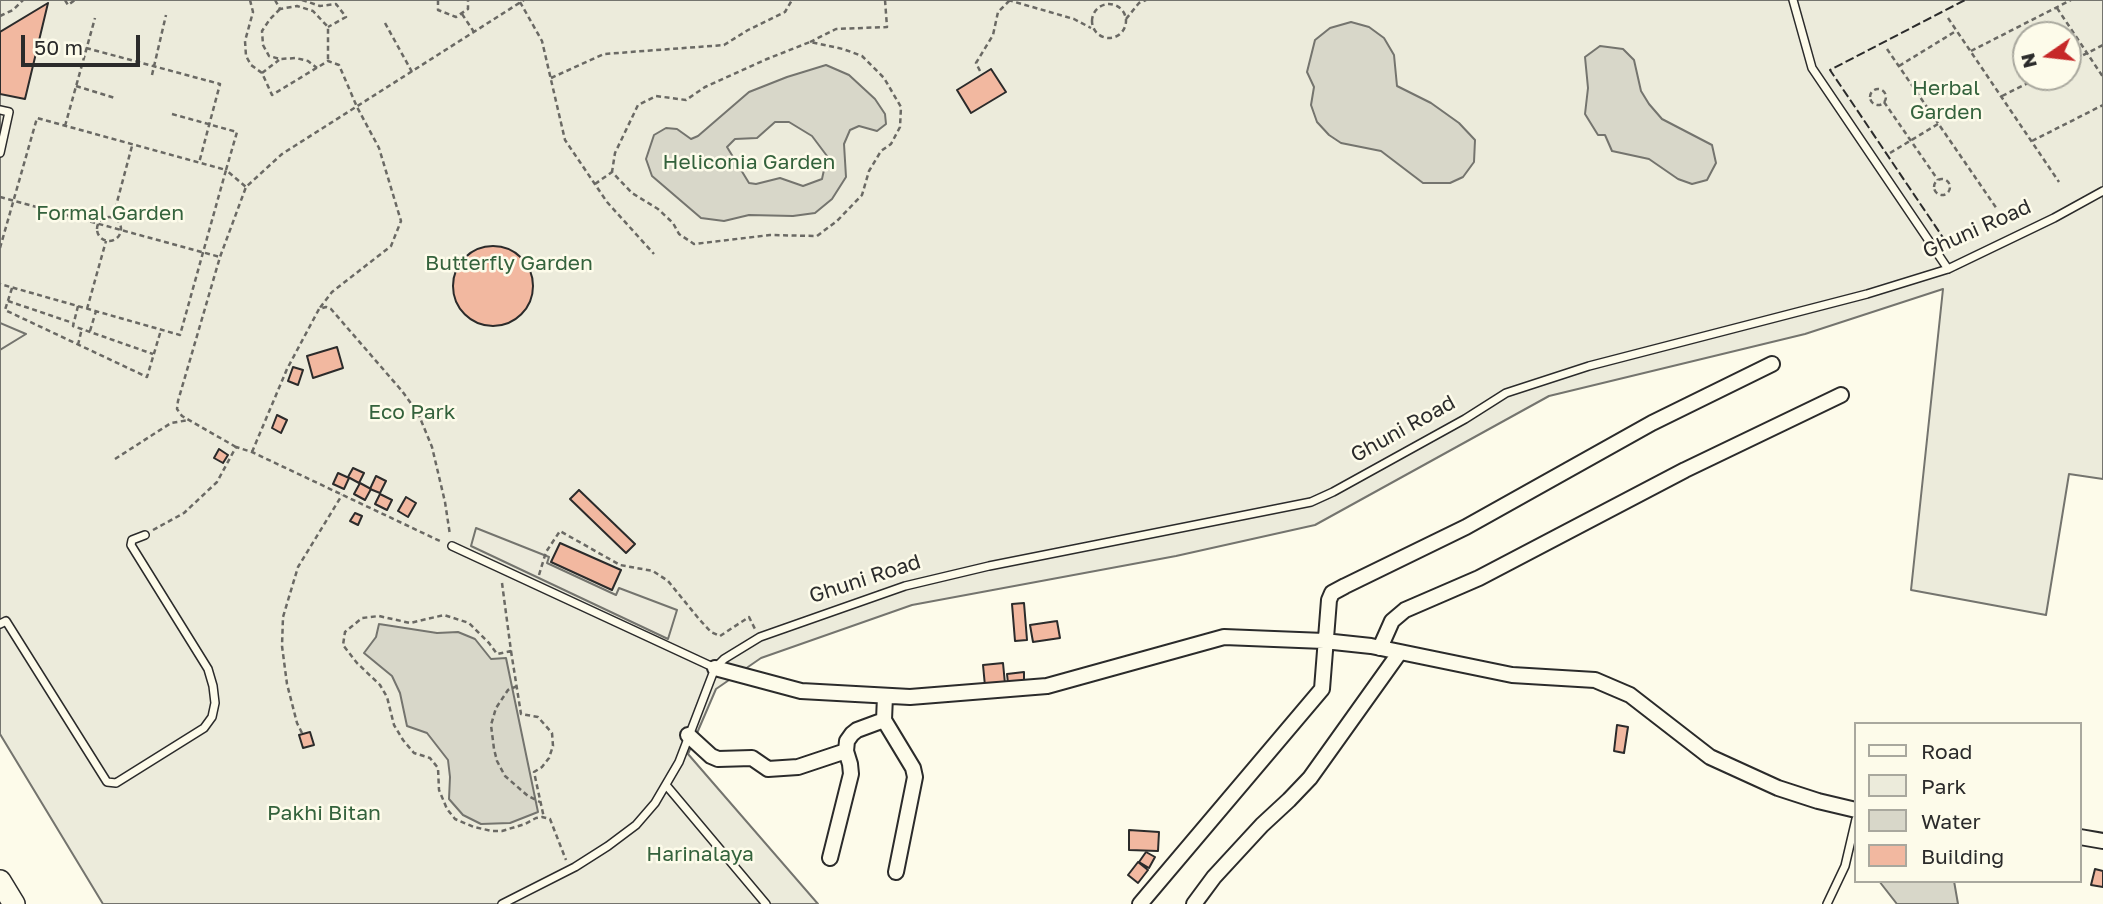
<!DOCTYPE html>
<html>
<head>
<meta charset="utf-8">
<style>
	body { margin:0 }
	#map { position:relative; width:2103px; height:904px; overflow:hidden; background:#fdfbea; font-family:"Golos Text",sans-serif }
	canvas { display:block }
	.legend { position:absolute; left:1854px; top:722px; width:228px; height:161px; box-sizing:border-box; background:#fdfbea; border:2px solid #a9a89e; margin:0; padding:9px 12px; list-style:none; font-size:21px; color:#2b2b2b }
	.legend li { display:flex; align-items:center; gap:14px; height:35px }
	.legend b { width:35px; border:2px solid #a9a89e }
	.north { position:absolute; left:2012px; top:21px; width:70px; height:70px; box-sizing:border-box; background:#fdfbea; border:2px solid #a9a89e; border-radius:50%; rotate:256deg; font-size:19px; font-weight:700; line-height:28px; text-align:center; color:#2b2b2b }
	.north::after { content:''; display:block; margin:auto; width:24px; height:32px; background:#c62828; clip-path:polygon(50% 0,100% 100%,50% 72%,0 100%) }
	.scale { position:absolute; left:21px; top:35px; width:119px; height:32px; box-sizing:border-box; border:4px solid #2b2b2b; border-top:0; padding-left:9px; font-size:21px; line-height:24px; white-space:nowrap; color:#2b2b2b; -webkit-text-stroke:5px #fdfbea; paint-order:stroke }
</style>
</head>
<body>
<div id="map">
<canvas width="2103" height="904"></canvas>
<ul class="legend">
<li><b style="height:9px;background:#fdfbea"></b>Road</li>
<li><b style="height:19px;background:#ecebdb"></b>Park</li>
<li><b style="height:19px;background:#d8d7c9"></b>Water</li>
<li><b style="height:19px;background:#f2b8a0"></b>Building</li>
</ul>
<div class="north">N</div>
<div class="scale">50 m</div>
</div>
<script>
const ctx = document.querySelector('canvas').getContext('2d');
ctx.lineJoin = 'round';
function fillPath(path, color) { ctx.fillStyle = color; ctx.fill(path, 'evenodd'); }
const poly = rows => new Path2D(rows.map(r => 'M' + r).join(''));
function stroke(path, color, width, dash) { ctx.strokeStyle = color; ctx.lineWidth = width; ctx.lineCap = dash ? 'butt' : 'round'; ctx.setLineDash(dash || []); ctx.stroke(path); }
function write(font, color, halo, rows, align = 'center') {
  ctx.font = font + ' "Golos Text",sans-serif'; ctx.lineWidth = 5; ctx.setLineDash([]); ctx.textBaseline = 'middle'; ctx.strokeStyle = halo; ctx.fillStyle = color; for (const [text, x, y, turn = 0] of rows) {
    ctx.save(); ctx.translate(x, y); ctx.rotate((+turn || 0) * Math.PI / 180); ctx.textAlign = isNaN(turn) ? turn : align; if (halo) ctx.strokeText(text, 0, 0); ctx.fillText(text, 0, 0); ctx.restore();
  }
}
const green = poly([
	[0,0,2103,0,2103,479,2069,474,2046,615,1911,590,1943,289,1805,334,1549,396,1315,525,1176,556,912,605,761,658,716,689,688,754,818,904,103,904,0,734,0,0],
	[2026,35,2068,35,2068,77,2026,77,2026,35]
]);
const parking = poly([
	[0,323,26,334,0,350,0,323],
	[476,528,549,557,547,563,616,595,619,588,677,610,668,639,471,546,476,528]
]);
const water = poly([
	[1351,22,1369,27,1384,38,1394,55,1397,86,1431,103,1459,123,1475,140,1474,162,1463,177,1450,183,1423,183,1381,151,1341,143,1329,135,1317,122,1311,105,1314,87,1307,72,1315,40,1330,28,1351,22],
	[1600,46,1623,49,1634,60,1641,91,1649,104,1662,119,1712,145,1716,163,1707,180,1692,184,1678,179,1649,159,1612,151,1605,135,1598,135,1585,114,1588,88,1585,57,1600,46],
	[826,65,849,75,875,99,885,114,886,124,877,131,859,126,850,130,844,144,846,177,832,199,815,213,793,216,749,215,724,221,701,218,652,176,646,159,654,135,666,128,677,129,691,139,698,136,749,92,787,77,826,65],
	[775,122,789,122,812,136,827,156,822,179,803,186,780,178,756,184,749,183,727,147,735,139,757,138,775,122],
	[379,624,437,633,458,632,475,639,491,659,506,658,538,812,510,823,481,824,463,815,449,799,450,777,448,760,427,733,407,726,400,693,392,676,364,653,376,637,379,624],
	[1879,881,1954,881,1958,904,1897,904,1879,881]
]);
const building = poly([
	[48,3,25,99,0,94,0,32,48,3],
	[991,69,1006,92,971,113,957,90,991,69],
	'453 286a40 40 0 1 1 80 0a40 40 0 1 1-80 0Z',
	[337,347,343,368,313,378,307,356,337,347],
	[293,367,303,370,298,385,288,381,293,367],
	[277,415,287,420,281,433,272,428,277,415],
	[219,449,228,455,223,463,214,458,219,449],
	[353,468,364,473,359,483,348,477,353,468],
	[338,473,349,478,344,489,333,484,338,473],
	[376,476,386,481,380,493,370,489,376,476],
	[360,483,371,489,365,500,354,494,360,483],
	[579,490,635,544,626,553,570,499,579,490],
	[380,494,392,500,387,510,375,504,380,494],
	[406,497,416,503,408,517,398,511,406,497],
	[355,513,362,516,358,525,350,521,355,513],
	[560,543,621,570,612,590,551,562,560,543],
	[1024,603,1027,640,1015,641,1012,604,1024,603],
	[1057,621,1060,638,1033,642,1030,625,1057,621],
	[1003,663,1005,684,985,686,983,665,1003,663],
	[1024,672,1024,681,1008,683,1007,674,1024,672],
	[1617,725,1628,727,1624,753,1614,751,1617,725],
	[310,732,314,745,303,748,299,735,310,732],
	[1129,830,1159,832,1158,851,1129,850,1129,830],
	[1146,852,1155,857,1149,868,1139,862,1146,852],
	[1138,862,1148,870,1138,883,1128,875,1138,862],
	[2095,869,2103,871,2103,887,2091,885,2095,869]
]);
const path = poly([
	[65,0,68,5,75,0],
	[250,0,253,12,245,41,246,56,251,65,262,73,272,95,328,61,339,65,357,107,379,148,401,221,391,246,332,292,319,309],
	[275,0,280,9,297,6,313,11,328,27,328,61],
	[302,0,320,6,336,4,346,17,328,27],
	[438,0,438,10,456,17,468,9,468,0],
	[1008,0,1074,19,1091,28],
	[520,2,542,41,565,140,607,202,654,254],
	'1092 21a17 17 0 1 1 34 0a17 17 0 1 1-34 0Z',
	[2057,8,2103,77],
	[280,9,270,19,262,31,263,45,269,56,280,59,296,58,308,61,317,68],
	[462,14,474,32],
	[0,16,13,10,23,0],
	[1948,18,2059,182],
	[1126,19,1139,3,1146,0],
	[385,23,412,72],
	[810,42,836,29,887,27,885,0],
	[86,48,220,84,199,163],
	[1887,49,1997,209],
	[1971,51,2071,0],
	[2068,63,2103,45],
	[1899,66,1956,31],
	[980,71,976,63,993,35,998,12,1009,1],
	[262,73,279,60],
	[152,75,166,15],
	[551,78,604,54,724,45,748,30,785,12,792,0],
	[76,86,115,98],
	'1870 97a8 8 0 1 1 16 0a8 8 0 1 1-16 0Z',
	[2002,96,2040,77],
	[1884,102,1938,180],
	[172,114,237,132,226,170,246,187],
	[65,126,95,18],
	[2032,141,2103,105],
	[1890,153,1938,124],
	'1934 187a8 8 0 1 1 16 0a8 8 0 1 1-16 0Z',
	[595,184,612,172,632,193,658,209,673,223,679,234,694,244,770,235,817,236,837,221,862,195,869,171,881,151,891,144,900,127,901,107,884,78,862,56,843,49,810,42,767,59,705,87,686,100,656,96,638,105,615,153,612,172],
	[0,197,220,257],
	[113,217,132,146],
	'97 229a12 12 0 1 1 24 0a12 12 0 1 1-24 0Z',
	[0,248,37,118,226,170,180,335,0,284],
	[12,288,5,310,147,377,161,330],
	[8,301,73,323],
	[78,306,73,326,153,354],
	[87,309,106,241],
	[90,331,96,311],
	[78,345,82,328],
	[236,447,182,416,177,409,178,401,220,257,246,187,282,154,524,0],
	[252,452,287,369,319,309,326,307,331,309,402,391,418,413,432,447,445,502,450,535],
	[115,459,171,423,189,420],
	[153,530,184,513,217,482,236,447,252,452,442,542],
	[539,575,546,552,560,531,620,565,653,571,668,581,699,619,711,632,720,636,749,617,755,629],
	[502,583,511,651,497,654,489,643,469,623,444,615,410,623,379,616,362,618,345,632,343,645,357,663,380,685,387,697,394,725,403,740,414,753,430,758,438,768,439,790,447,809,455,819,474,827,492,831,502,831,525,824,536,818,542,817,550,819,566,860],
	[511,651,521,714,538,717,552,733,553,746,549,758,542,767,534,772,544,818],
	[517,686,508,690,496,708,491,725,494,749,497,761,505,776,528,796,540,802],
	[302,733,297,723,287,684,282,646,283,617,298,567,342,495]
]);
const lane = poly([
	[1793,0,1812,68,1948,269],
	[0,110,9,112,0,153],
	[452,546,715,668],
	[0,624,6,621,107,782,116,783,204,728,212,717,215,703,213,686,208,669,131,545,132,540,145,535],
	[666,785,766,904],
	[502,904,575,867,608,846,636,825,655,803,679,762,715,668,724,659,760,637,905,586,989,566,1311,502,1333,492,1465,419,1506,393,1589,366,1867,294,1948,269,2054,218,2103,191],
	[1827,904,1845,866,1856,819]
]);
const street = poly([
	[1380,648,1392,621,1405,610,1479,578,1685,470,1841,395],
	[715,668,801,691,910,697,1047,686,1224,637,1324,641,1371,646,1512,675,1595,680,1630,695,1710,757,1778,788,1818,801,1856,810],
	[885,696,884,720,913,768,915,777,896,872],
	[688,735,711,756,718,759,752,758,768,769,798,767,846,751],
	[2080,837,2103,841],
	[830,858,851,774,850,764,846,751,847,741,852,734,857,730,884,720],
	[1140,904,1322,689,1329,600,1332,593,1345,586,1466,527,1652,423,1772,364],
	[1194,904,1214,877,1262,825,1289,800,1310,778,1400,652]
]);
const secondary = poly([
	[0,881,14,904]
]);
const fence = poly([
	[1946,242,1830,70,1965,0]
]);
const parkNames = [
	["Herbal",1946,88],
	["Garden",1946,112],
	["Heliconia Garden",749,162],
	["Formal Garden",110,213],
	["Butterfly Garden",509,263],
	["Eco Park",412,412],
	["Pakhi Bitan",324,813],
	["Harinalaya",700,854]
];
const streetNames = [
	["Ghuni Road",1977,229,-24],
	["Ghuni Road",1403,429,-29],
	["Ghuni Road",865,579,-18]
];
fillPath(green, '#ecebdb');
stroke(green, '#74746e', 2);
fillPath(parking, '#eceadb');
stroke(parking, '#74746e', 2);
fillPath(water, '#d8d7c9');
stroke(water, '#74746e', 2);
fillPath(building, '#f2b8a0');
stroke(building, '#2b2b2b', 2);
stroke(lane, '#2b2b2b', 10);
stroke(street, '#2b2b2b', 18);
stroke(secondary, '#2b2b2b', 24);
stroke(path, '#6a6964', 2.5, [5, 3.5]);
stroke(lane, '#fdfbea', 7);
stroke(street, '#fdfbea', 14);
stroke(secondary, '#fdfbea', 21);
stroke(fence, '#2b2b2b', 2, [9, 3.5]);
write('21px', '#34623c', '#fdfbea', parkNames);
write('21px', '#2b2b2b', '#fdfbea', streetNames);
</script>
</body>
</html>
